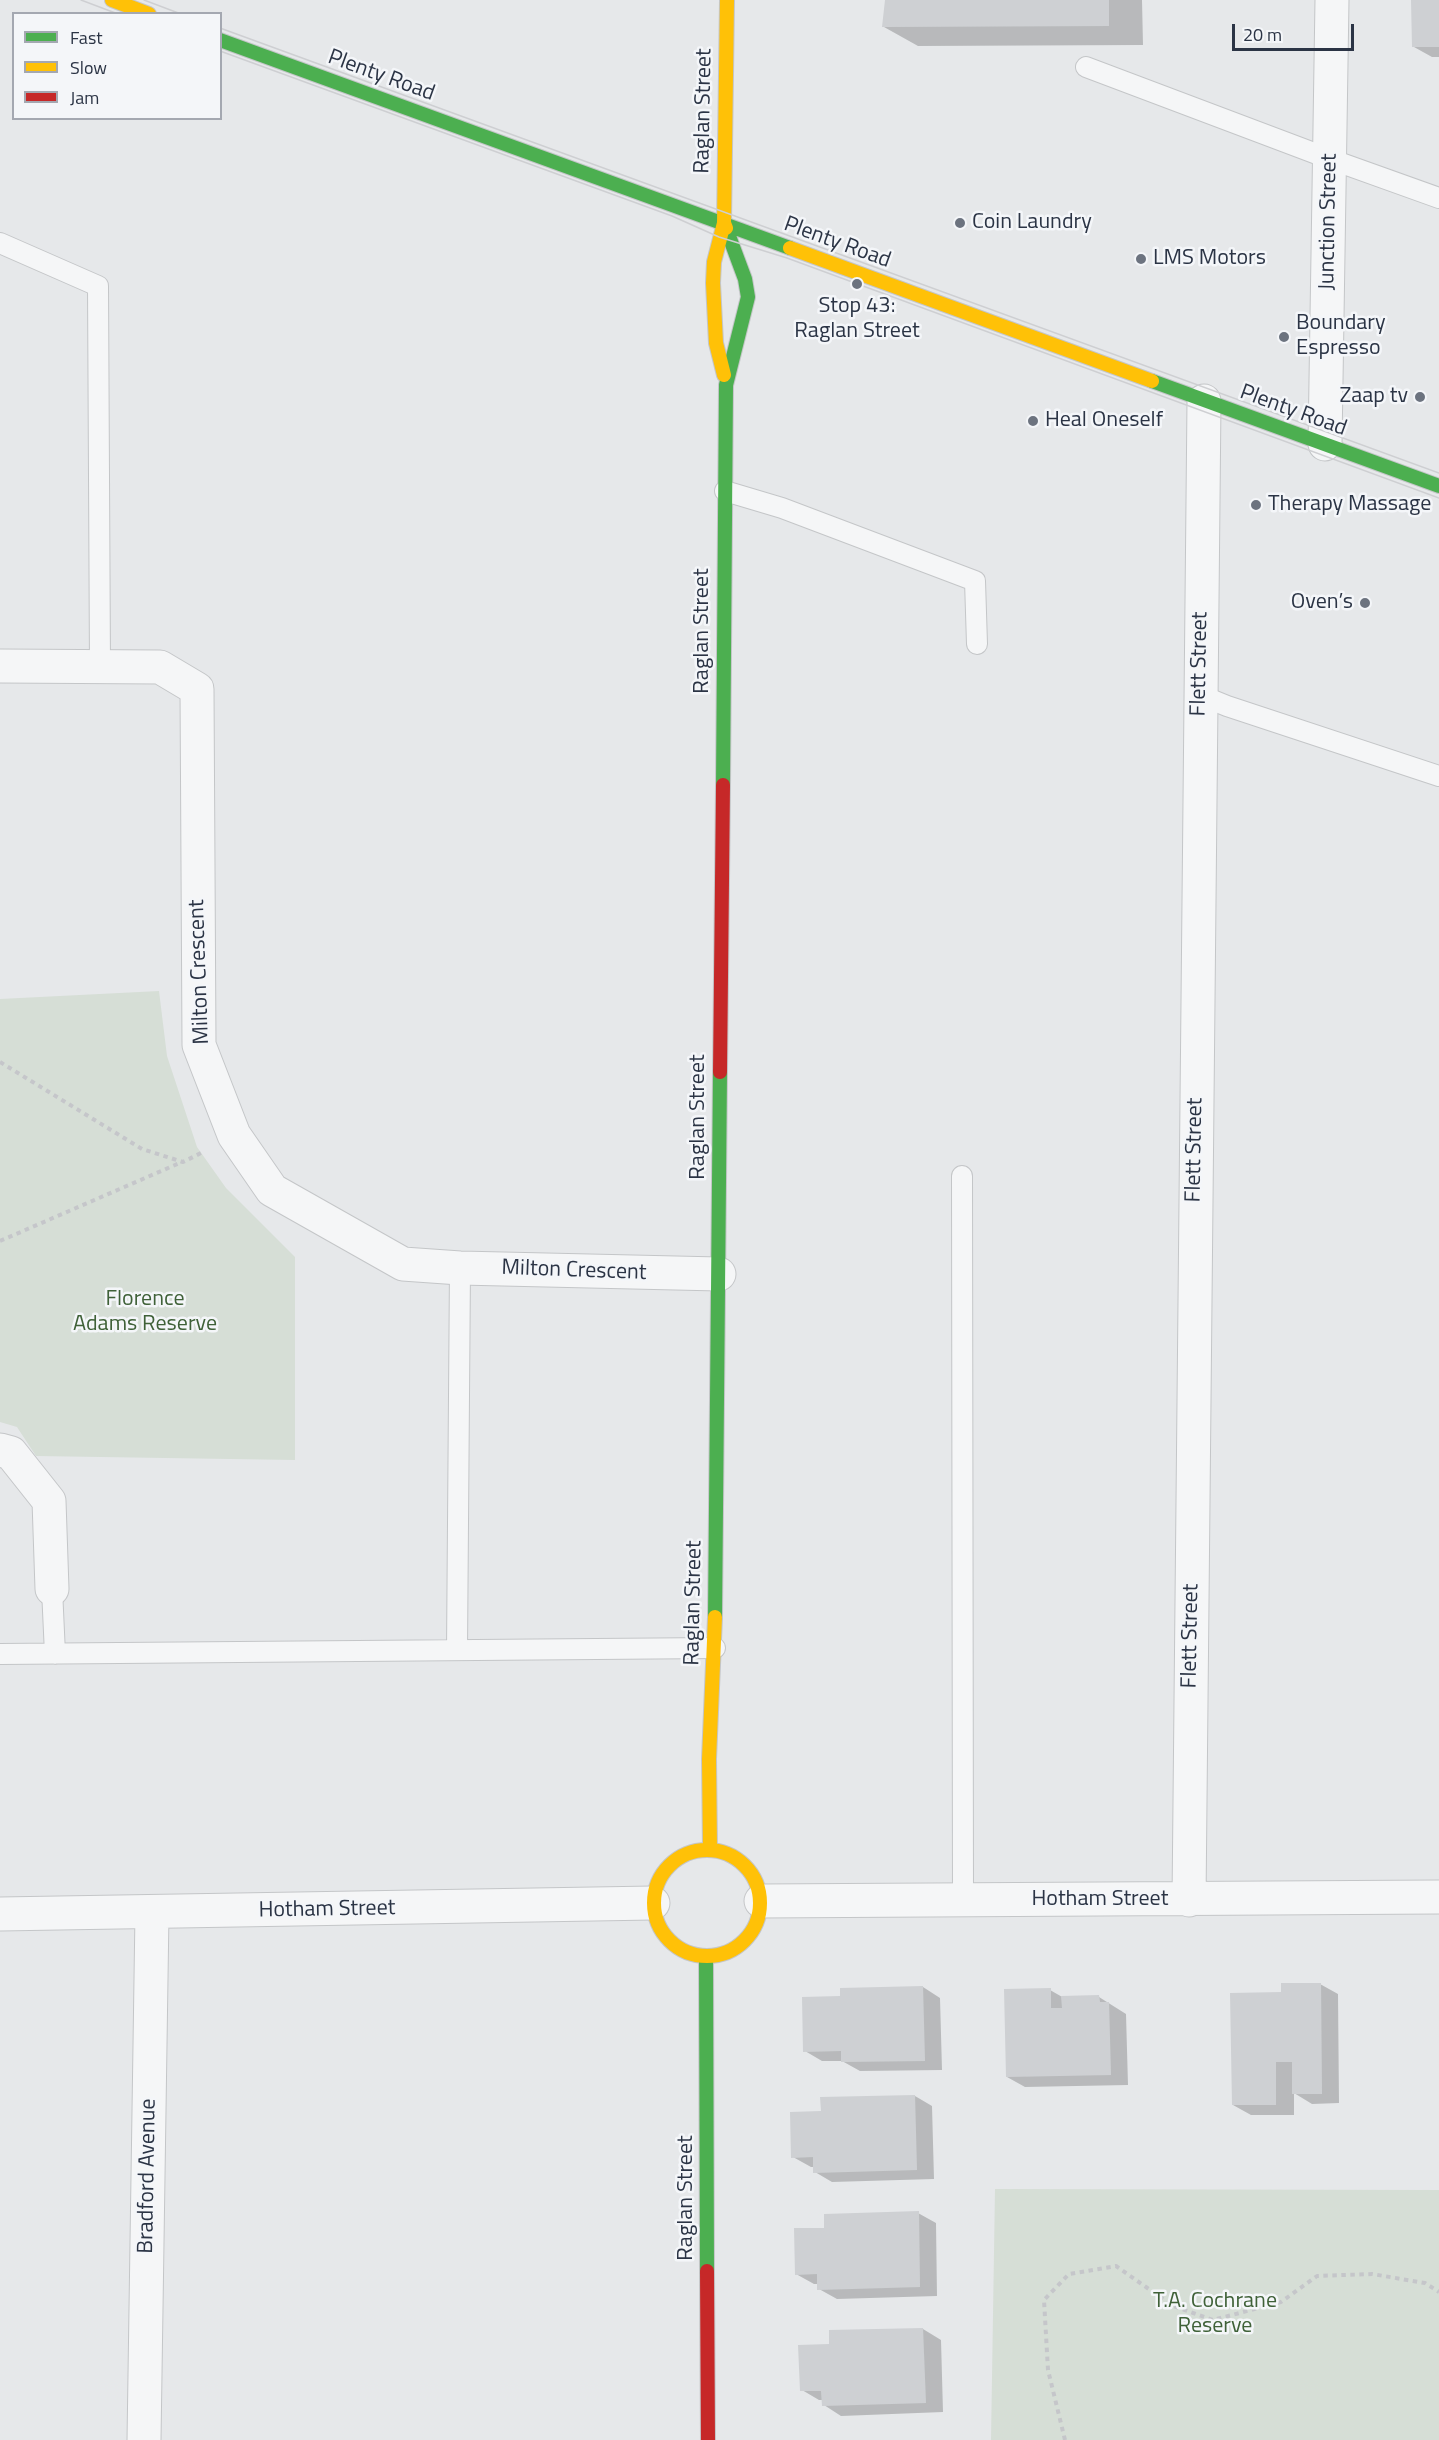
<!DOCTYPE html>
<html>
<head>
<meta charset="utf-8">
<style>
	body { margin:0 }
	#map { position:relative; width:1439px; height:2440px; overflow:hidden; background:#e6e8ea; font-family:"Titillium Web",sans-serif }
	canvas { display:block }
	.legend { position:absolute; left:12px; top:12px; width:210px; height:108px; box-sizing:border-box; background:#f4f6f9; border:2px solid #a4a8b1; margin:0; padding:8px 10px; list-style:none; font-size:18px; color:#2b3445 }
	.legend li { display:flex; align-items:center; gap:12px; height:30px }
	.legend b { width:30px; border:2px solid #a4a8b1 }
	.scale { position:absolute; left:1232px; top:24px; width:122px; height:27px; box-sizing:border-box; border:3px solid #2b3445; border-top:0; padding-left:8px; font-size:18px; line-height:21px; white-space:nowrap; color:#2b3445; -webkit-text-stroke:4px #f4f6f9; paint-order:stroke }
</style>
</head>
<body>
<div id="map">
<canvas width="1439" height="2440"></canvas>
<ul class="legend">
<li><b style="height:8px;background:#4caf50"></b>Fast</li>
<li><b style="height:8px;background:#ffc107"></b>Slow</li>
<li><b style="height:8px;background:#c62828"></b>Jam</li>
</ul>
<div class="scale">20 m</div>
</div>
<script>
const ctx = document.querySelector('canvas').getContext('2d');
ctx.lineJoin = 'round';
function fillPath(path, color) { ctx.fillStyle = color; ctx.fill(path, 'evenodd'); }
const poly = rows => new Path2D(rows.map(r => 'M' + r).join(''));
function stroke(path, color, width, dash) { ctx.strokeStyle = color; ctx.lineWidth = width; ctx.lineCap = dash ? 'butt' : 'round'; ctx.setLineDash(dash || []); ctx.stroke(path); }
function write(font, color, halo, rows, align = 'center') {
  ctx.font = font + ' "Titillium Web",sans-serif'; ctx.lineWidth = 5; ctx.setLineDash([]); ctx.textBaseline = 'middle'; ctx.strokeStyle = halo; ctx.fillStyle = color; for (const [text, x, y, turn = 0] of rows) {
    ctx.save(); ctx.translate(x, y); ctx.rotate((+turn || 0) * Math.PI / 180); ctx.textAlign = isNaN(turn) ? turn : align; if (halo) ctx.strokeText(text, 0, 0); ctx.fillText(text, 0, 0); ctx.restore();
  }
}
const green = poly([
	[159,991,167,1056,197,1147,226,1188,295,1257,295,1460,36,1456,17,1427,0,1422,0,999],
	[995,2189,1439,2190,1439,2440,991,2440]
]);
const shadow = poly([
	[887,0,1142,0,1143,45,918,46,884,27],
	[1412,0,1439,0,1439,57,1432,57,1414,47],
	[1320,1984,1338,1994,1339,2103,1312,2104,1294,2093,1294,2115,1251,2115,1233,2105,1282,1994],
	[923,1987,940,1998,942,2070,860,2071,842,2061,822,2061,805,2051,842,1998],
	[1050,1990,1064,1998,1099,1997,1126,2014,1128,2085,1025,2087,1007,2077],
	[915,2096,932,2106,934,2179,832,2182,815,2172,815,2167,811,2167,793,2157,823,2113],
	[918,2213,936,2223,937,2296,837,2299,819,2289,819,2284,814,2284,796,2274],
	[923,2329,941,2340,943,2412,841,2416,824,2405,823,2400,819,2400,802,2390,831,2345]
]);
const building = poly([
	[885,0,1109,0,1109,26,882,27],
	[1411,0,1439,0,1439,47,1412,47],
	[1281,1983,1321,1983,1322,2094,1292,2094,1292,2062,1276,2062,1276,2105,1232,2105,1230,1993,1281,1992],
	[923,1986,925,2061,841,2062,841,2051,803,2052,802,1997,840,1996,840,1988],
	[1051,1988,1051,2008,1062,2008,1061,1996,1099,1995,1100,2002,1109,2002,1111,2075,1006,2077,1004,1989],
	[915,2095,917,2170,813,2173,813,2157,791,2158,790,2112,821,2111,820,2097],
	[919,2211,920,2287,817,2290,817,2274,795,2275,794,2228,824,2228,824,2214],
	[923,2328,926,2403,822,2406,821,2391,800,2391,798,2345,829,2344,829,2330]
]);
const path = poly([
	[0,1062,142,1149,183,1162,201,1153],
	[0,1241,182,1162],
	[1065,2440,1048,2370,1044,2300,1069,2274,1116,2266,1173,2306,1213,2320,1281,2302,1317,2276,1372,2274,1425,2283,1439,2292]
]);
const lane = poly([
	[1086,67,1330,159,1439,198],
	[0,243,98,286,100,667],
	[725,491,782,508,975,581,977,644],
	[1200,695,1227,706,1439,776],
	[962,1176,963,1902],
	[52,1589,55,1654],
	[457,1650,460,1268],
	[0,1654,715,1648]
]);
const street = poly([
	[1325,444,1332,0],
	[0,666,160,667,197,689,199,1045,234,1135,272,1190,403,1264,460,1268,719,1274],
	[0,1450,11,1453,49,1501,52,1589],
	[1189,1900,1204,401],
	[761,1901,1439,1897],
	[0,1914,653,1903],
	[144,2440,152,1913]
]);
const fast = poly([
	[220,40,790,248],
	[1152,381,1439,486],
	[723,785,726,385,748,297,745,279,726,228],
	[715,1617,720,1072],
	[706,1957,707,2271]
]);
const slow = poly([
	[112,0,149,14],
	[724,223,714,262,713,283,716,343,724,375],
	[726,228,724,223,727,0],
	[790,248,1152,381],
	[710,1849,709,1759,715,1617],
	'654 1903a53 53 0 1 1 106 0a53 53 0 1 1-106 0Z'
]);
const jam = poly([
	[720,1072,723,785],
	[707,2271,708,2440]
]);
const tram = poly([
	[81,0,118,14],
	[144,0,181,14],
	[220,28,1439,473],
	[220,51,672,216,719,237,787,258,1439,498]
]);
const markers = [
	[960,223,6,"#6c737f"],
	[1141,259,6,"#6c737f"],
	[857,284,6,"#6c737f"],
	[1284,337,6,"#6c737f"],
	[1420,397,6,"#6c737f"],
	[1033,421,6,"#6c737f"],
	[1256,505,6,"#6c737f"],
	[1365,603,6,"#6c737f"]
];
const streetNames = [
	["Plenty Road",381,76,20],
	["Raglan Street",704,111,-89],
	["Junction Street",1329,222,-89],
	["Plenty Road",837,243,20],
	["Plenty Road",1293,411,20],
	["Raglan Street",703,631,-90],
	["Flett Street",1200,664,-89],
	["Milton Crescent",200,972,-92],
	["Raglan Street",699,1117,-90],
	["Flett Street",1195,1150,-89],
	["Milton Crescent",574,1271,2],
	["Raglan Street",694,1603,-89],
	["Flett Street",1191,1636,-89],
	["Hotham Street",1100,1900],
	["Hotham Street",327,1910,-1],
	["Bradford Avenue",148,2176,-89],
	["Raglan Street",687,2198,-90]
];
const poiNames = [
	["Coin Laundry",972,223],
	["LMS Motors",1153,259],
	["Stop 43:",857,307,"center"],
	["Raglan Street",857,332,"center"],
	["Boundary",1296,324],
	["Espresso",1296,349],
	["Zaap tv",1408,397,"right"],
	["Heal Oneself",1045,421],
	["Therapy Massage",1268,505],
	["Oven’s",1353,603,"right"]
];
const parkNames = [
	["Florence",145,1300],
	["Adams Reserve",145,1325],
	["T.A. Cochrane",1215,2302],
	["Reserve",1215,2327]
];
fillPath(green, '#d6ded6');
fillPath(shadow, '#0003');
fillPath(building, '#ced0d3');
stroke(lane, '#c4c6c8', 22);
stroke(street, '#c4c6c8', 35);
stroke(fast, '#c4c6c8', 16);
stroke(slow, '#c4c6c8', 16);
stroke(jam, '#c4c6c8', 16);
stroke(path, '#c5c6ca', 4, [4.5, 4.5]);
stroke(lane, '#f5f6f7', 20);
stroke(street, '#f5f6f7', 33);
stroke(fast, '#4caf50', 14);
stroke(slow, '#ffc107', 14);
stroke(jam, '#c62828', 14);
stroke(tram, '#cecfd2', 1.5);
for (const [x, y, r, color] of markers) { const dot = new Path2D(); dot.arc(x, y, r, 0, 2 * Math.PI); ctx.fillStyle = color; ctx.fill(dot); stroke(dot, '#f4f6f9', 2); }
write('22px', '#2b3445', '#f4f6f9', streetNames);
write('22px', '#2b3445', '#f4f6f9', poiNames, 'left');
write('22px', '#3f6138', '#f4f6f9', parkNames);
</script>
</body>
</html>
